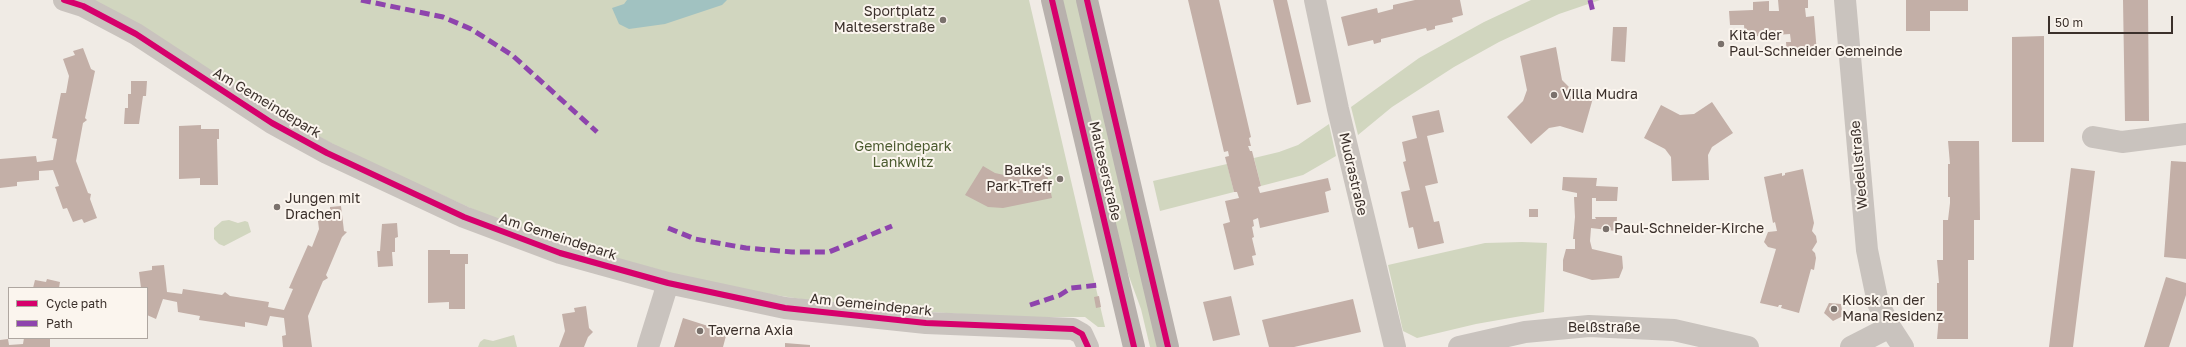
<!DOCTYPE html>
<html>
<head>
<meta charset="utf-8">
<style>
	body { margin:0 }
	#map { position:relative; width:2186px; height:347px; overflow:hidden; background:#f0ebe5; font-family:"Golos Text",sans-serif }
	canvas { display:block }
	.legend { position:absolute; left:8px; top:287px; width:140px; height:52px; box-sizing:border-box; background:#fbf5ee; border:1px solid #aea6a0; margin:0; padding:5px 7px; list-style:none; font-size:12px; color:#3b302b }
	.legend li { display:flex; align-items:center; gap:8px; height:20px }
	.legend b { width:20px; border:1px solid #aea6a0 }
	.scale { position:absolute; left:2048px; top:16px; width:125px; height:18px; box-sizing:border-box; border:2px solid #3b302b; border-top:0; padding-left:5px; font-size:12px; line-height:14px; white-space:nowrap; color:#3b302b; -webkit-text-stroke:3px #fbf5ee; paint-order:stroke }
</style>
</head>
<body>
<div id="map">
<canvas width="2186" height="347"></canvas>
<ul class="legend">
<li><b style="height:5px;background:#d6006c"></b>Cycle path</li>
<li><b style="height:5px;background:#8e44ad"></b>Path</li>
</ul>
<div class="scale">50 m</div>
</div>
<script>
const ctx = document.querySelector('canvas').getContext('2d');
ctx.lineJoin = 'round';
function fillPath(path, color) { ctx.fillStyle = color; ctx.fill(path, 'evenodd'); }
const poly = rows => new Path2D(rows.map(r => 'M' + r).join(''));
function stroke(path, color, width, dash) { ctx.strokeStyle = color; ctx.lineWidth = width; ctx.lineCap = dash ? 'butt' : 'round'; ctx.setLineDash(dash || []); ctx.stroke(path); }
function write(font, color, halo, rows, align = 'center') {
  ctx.font = font + ' "Golos Text",sans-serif'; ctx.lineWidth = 4; ctx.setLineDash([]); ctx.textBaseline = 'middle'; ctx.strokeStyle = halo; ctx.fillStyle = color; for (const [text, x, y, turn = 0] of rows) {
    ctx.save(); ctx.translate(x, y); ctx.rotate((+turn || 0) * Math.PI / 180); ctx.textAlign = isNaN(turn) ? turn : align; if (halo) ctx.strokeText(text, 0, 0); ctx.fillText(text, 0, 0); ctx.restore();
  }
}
const green = poly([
	[89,0,1029,0,1105,327,1098,327,1085,317,1008,317,853,307,775,295,703,282,605,255,538,234,486,215,349,153,267,108],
	[1061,0,1078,0,1159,347,1150,347,1141,309,1123,260],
	[1531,0,1600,0,1559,14,1499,42,1454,67,1392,107,1358,135,1351,107,1419,58,1484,22],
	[1329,124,1336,156,1303,175,1261,186,1254,158,1279,152,1298,145],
	[1227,164,1234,192,1160,211,1153,181],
	[229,220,238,223,245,221,248,222,251,232,224,246,219,244,214,239,214,228,222,221],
	[1522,242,1547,243,1544,312,1476,324,1417,338,1403,331,1388,265,1485,243],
	[514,335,517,347,478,347,480,342,484,339,493,341]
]);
const water = poly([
	[627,0,727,0,722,5,665,24,629,29,619,24,612,8,624,4]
]);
const building = poly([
	[1188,0,1219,0,1251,137,1249,138,1251,146,1248,146,1250,151,1252,151,1261,186,1258,187,1260,193,1328,178,1331,190,1325,192,1329,212,1260,228,1258,218,1253,220,1254,226,1252,227,1254,237,1252,238,1256,255,1252,256,1254,265,1234,270,1223,224,1230,222,1225,201,1239,198,1237,192,1234,192,1225,157,1229,156,1228,151,1224,152],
	[1273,0,1287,0,1311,102,1297,105],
	[1415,0,1460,0,1463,15,1452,18,1453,22,1435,26,1435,29,1427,31,1426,28,1381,39,1381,42,1374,44,1373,40,1348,46,1341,17,1377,8,1378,13,1393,9,1393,5],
	[1778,0,1808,0,1808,8,1805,8,1806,17,1814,16,1817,54,1787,56,1786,42,1791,42,1790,34,1745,37,1744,25,1730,25,1729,11,1753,10,1753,2,1769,1,1769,11,1779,11],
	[1906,0,1968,0,1968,11,1930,11,1930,31,1906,31],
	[2123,0,2148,0,2149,121,2125,121],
	[1613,27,1627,27,1625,62,1611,61],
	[2044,36,2044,142,2012,142,2012,37],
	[1556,47,1562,80,1573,91,1593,98,1583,133,1560,126,1549,128,1531,144,1507,117,1523,101,1527,90,1520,56],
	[83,48,91,69,95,71,85,118,87,120,83,123,76,161,88,193,91,194,90,199,97,218,84,223,82,219,73,222,67,208,63,209,55,187,59,186,53,170,39,171,39,180,17,182,17,186,0,188,0,159,36,156,37,162,53,160,57,139,52,138,61,93,66,93,69,76,63,59,75,55,73,51],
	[131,81,147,81,146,96,143,96,139,124,124,124,125,108,128,108,128,94,131,94],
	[1712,102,1733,133,1712,147,1708,155,1709,180,1672,181,1671,157,1665,149,1644,138,1661,105,1680,115,1694,114],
	[1439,110,1444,132,1427,136,1438,183,1425,186,1434,222,1439,221,1444,243,1418,249,1413,227,1409,228,1401,192,1410,190,1403,162,1406,161,1402,142,1417,138,1412,116],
	[201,125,201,129,219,129,219,139,217,139,218,185,200,185,200,178,179,179,179,126],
	[1948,141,1979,141,1980,220,1974,220,1974,260,1968,260,1968,339,1937,339,1939,316,1937,316,1937,283,1939,283,1937,260,1943,260,1943,220,1948,220,1950,203,1950,197,1948,197,1948,164,1950,164],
	[2171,161,2186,162,2186,259,2164,257],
	[1045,165,1052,198,1003,208,988,207,965,195,983,166,995,173,1004,175],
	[2071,168,2095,171,2073,347,2049,347],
	[1803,169,1814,223,1812,231,1816,236,1817,242,1812,250,1815,253,1816,258,1814,270,1811,269,1799,313,1781,308,1782,305,1779,305,1778,307,1760,303,1776,249,1768,247,1764,242,1768,232,1777,231,1775,222,1773,223,1764,177,1782,173,1782,176,1785,175,1785,173],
	[1563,177,1597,178,1596,186,1618,187,1617,201,1596,201,1596,198,1592,198,1592,219,1596,219,1595,217,1617,217,1616,231,1591,228,1590,241,1592,249,1622,256,1623,268,1619,278,1592,280,1563,271,1563,260,1566,249,1575,249,1575,239,1573,239,1575,217,1574,197,1577,197,1577,193,1562,190],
	[341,206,344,231,347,232,342,237,326,275,328,278,323,281,308,316,312,347,283,347,282,336,286,335,284,318,270,316,267,326,245,322,245,327,199,320,200,316,178,312,177,302,163,299,156,319,147,315,147,288,141,288,139,272,152,270,152,266,164,265,167,292,182,294,183,289,222,295,225,292,230,296,269,302,268,307,284,310,293,289,289,288,308,245,312,247,319,229,317,213,330,211,330,207],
	[1529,209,1538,209,1538,217,1529,217],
	[397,223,398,237,395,238,395,252,392,252,393,266,378,267,377,251,380,251,382,224],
	[428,250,450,250,450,254,468,254,468,264,465,264,465,309,449,309,449,302,428,303],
	[2166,277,2186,283,2186,295,2169,347,2144,347],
	[47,279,60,282,59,288,33,288,35,280,46,282],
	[1099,296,1101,307,1096,308,1094,297],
	[1231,296,1240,335,1213,341,1203,302],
	[1353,299,1361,332,1294,347,1269,347,1262,320],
	[1829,303,1841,304,1843,316,1833,321,1824,313],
	[586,306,589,328,593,332,588,337,584,347,559,347,565,331,562,314,575,312,574,308],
	[683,318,727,332,723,347,674,347],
	[24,338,50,338,50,347,0,347,0,340,8,339,9,345,23,344],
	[785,343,810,345,810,347,785,347]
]);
const minor = poly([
	[64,0,83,6,136,34,272,123,327,153,464,217,560,253,668,283,785,308,926,323,1073,329,1082,334,1088,347],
	[1315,0,1338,109,1395,347],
	[1845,0,1867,250,1878,303,1890,327,1903,347],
	[2093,137,2122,142,2186,134],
	[648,347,668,283],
	[1459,347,1525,332,1589,326,1674,330,1748,347],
	[1851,347,1890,327]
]);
const major = poly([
	[1052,0,1134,347],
	[1087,0,1168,347]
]);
const quiet = poly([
	[361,0,443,17,471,29,512,55,597,132],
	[1590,0,1593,12],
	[668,228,695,239,746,248,792,252,829,252,892,226],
	[1030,305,1060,295,1071,288,1099,285]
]);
const cycleway = poly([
	[64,0,83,6,136,34,272,123,327,153,464,217,560,253,668,283,785,308,926,323,1073,329,1082,334,1088,347],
	[1052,0,1134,347],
	[1087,0,1168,347]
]);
const markers = [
	[943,20,4,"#7a716c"],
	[1721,44,4,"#7a716c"],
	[1554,95,4,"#7a716c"],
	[1060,179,4,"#7a716c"],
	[277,207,4,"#7a716c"],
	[1606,229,4,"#7a716c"],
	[1834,309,4,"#7a716c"],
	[700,331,4,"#7a716c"]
];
const poiNames = [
	["Sportplatz",935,12,"right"],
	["Malteserstraße",935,28,"right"],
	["Kita der",1729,36],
	["Paul-Schneider Gemeinde",1729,52],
	["Villa Mudra",1562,95],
	["Balke's",1052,171,"right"],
	["Park-Treff",1052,187,"right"],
	["Jungen mit",285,199],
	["Drachen",285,215],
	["Paul-Schneider-Kirche",1614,229],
	["Kiosk an der",1842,301],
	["Mana Residenz",1842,317],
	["Taverna Axia",708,331]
];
const streetNames = [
	["Am Gemeindepark",267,103,31],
	["Wedellstraße",1859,165,-95],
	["Malteserstraße",1105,171,77],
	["Mudrastraße",1353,174,77],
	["Am Gemeindepark",558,237,18],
	["Am Gemeindepark",871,305,6],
	["Belßstraße",1604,328]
];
const parkNames = [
	["Gemeindepark",903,147],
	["Lankwitz",903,163]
];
fillPath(green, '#d1d6bf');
fillPath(water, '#a1c2c1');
fillPath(building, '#c3afa7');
stroke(minor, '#c9c3be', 22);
stroke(major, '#b8b1ad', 22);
stroke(quiet, '#8e44ad', 5, [10, 5]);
stroke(cycleway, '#d6006c', 6);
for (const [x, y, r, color] of markers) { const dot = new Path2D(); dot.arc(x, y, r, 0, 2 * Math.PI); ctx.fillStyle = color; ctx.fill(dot); stroke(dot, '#fbf5ee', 1.5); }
write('14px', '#3b302b', '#fbf5ee', poiNames, 'left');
write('14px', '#3b302b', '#fbf5ee', streetNames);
write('14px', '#4a5a2e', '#fbf5ee', parkNames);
</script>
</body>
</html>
